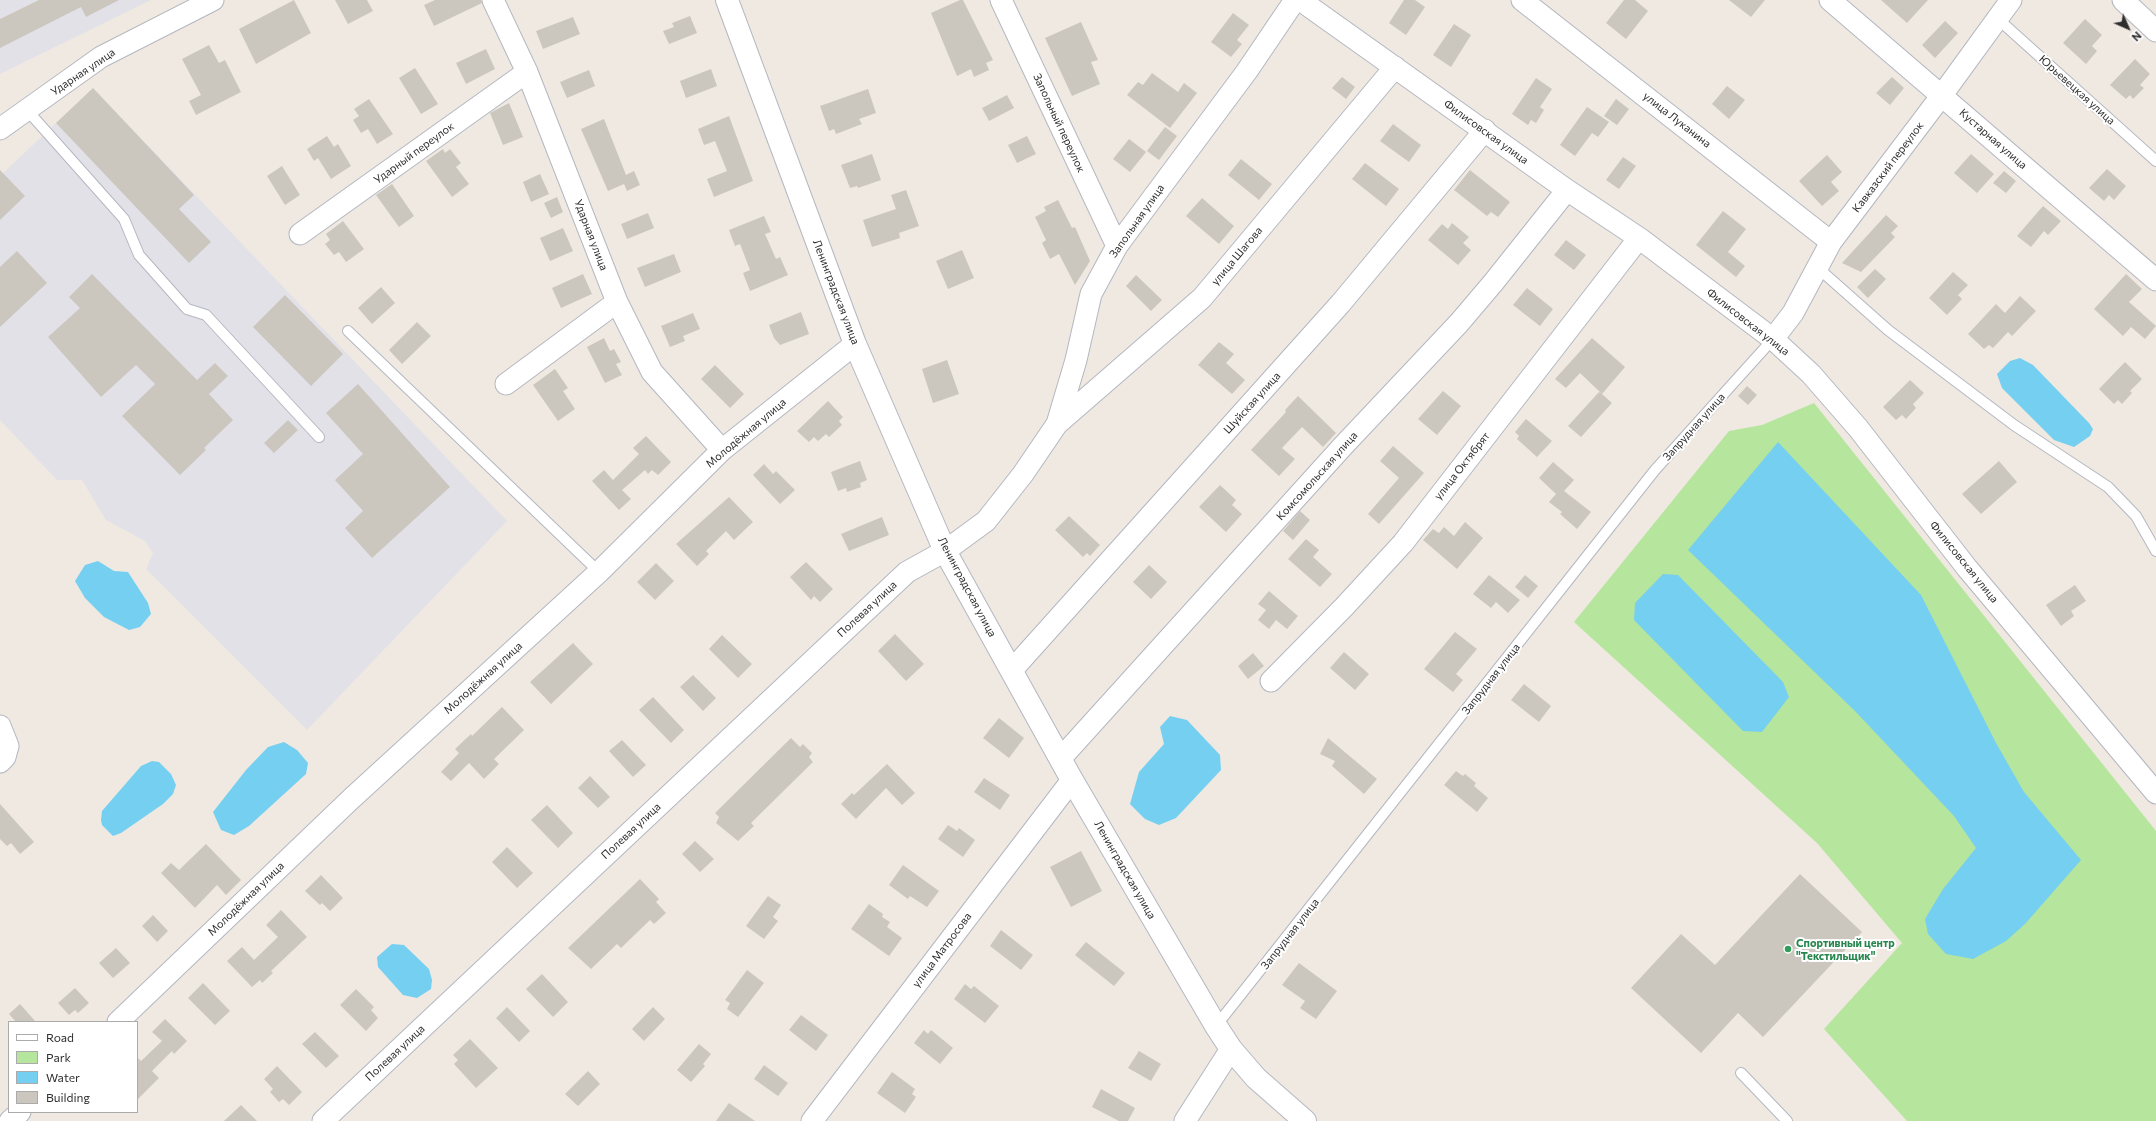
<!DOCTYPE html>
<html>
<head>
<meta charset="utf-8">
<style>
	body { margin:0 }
	#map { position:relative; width:2156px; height:1121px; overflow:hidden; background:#efe9e1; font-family:Commissioner,sans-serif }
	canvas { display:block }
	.legend { position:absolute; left:8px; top:1021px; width:130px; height:92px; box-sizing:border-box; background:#fff; border:1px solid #ababab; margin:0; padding:5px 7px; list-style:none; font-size:12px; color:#2e2e2e }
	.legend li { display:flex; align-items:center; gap:8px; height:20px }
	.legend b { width:20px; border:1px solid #ababab }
	.north { position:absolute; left:2108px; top:8px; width:40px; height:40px; -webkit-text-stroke:3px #fff; paint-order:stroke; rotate:135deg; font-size:11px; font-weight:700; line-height:16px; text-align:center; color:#2e2e2e }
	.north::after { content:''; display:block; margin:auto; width:14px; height:18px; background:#2e2e2e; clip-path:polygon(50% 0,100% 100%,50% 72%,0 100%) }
</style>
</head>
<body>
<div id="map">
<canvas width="2156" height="1121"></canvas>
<ul class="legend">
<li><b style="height:5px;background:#fff"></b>Road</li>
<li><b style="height:11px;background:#b6e59e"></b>Park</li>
<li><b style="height:11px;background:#75cff0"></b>Water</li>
<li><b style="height:11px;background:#cbc7bf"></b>Building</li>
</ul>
<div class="north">N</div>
</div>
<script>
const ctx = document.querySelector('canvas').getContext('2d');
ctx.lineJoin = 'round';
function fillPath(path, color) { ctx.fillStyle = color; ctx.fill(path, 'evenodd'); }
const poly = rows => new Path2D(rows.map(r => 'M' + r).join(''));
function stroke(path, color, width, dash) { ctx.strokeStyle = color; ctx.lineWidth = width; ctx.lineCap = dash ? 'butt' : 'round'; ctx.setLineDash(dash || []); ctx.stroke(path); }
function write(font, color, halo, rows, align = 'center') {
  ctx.font = font + ' Commissioner,sans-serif'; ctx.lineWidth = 4; ctx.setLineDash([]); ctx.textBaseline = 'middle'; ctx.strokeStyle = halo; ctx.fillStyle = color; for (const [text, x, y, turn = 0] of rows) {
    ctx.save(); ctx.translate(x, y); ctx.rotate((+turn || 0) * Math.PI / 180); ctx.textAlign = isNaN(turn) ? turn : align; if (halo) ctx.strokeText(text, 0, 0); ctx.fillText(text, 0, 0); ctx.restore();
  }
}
const industrial = poly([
	[0,0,151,0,0,74],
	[93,88,507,521,307,730,146,569,153,553,145,541,106,520,82,480,57,480,0,420,0,176]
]);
const green = poly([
	[1814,403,2156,831,2156,1121,1907,1121,1824,1029,1902,943,1817,843,1574,622,1729,431,1762,425]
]);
const water = poly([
	[2020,358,2033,365,2089,423,2093,429,2090,436,2074,447,2054,440,2002,388,1997,374,2010,361],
	[1778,442,1921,595,1996,743,2024,792,2081,860,2025,924,2006,941,1973,959,1946,954,1928,934,1925,919,1943,889,1976,848,1954,816,1855,711,1688,550],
	[98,561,114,571,128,572,148,603,151,614,140,627,129,630,104,617,85,598,75,581,85,565],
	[1663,574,1678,575,1783,682,1789,697,1762,732,1743,731,1634,620,1635,603],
	[1170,716,1187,720,1220,755,1221,770,1176,818,1159,825,1145,819,1130,804,1139,772,1164,744,1160,727],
	[284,742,297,750,308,763,306,774,249,826,234,835,221,830,213,812,246,770,268,747],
	[152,761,159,762,171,774,176,785,173,794,163,804,121,833,113,836,102,825,101,820,102,811,141,766],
	[392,944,404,945,429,969,432,980,431,989,417,998,403,995,378,967,377,957]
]);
const building = poly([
	[39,0,119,0,86,17,81,7,0,48,0,19],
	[294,0,311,33,256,64,239,29],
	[335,0,367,0,373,11,348,24],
	[435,0,481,0,482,3,434,26,424,5],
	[960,0,963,0,993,60,986,63,989,70,974,77,971,69,957,76,931,13],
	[1404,0,1415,0,1425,7,1406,35,1389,23],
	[1624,0,1635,0,1648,11,1626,39,1606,23],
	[1729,0,1765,0,1751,17],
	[1881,0,1928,0,1907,23],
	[1233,13,1249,25,1237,40,1242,44,1231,57,1211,42],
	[690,16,697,33,669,44,663,31,674,27,672,23],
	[573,17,580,34,543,49,536,31],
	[2085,19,2102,35,2092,46,2097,51,2086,64,2063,43],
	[1945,21,1958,33,1935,58,1922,45],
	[1081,22,1098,60,1091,62,1100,84,1072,96,1045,38],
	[1454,24,1471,35,1451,67,1433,55],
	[209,45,219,63,225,60,241,92,196,115,189,101,201,95,182,59],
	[486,49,495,69,466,84,456,63],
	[2135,59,2150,74,2140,85,2144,88,2133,99,2130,95,2126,99,2110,85],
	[415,68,438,104,421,114,399,78],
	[711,69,717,86,686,98,680,81],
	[589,70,595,86,567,98,560,82],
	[1152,73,1178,92,1184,83,1197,93,1170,128,1127,95,1138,82,1143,85],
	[1342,77,1355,87,1346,99,1332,88],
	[1892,77,1904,88,1890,105,1876,93],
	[1536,78,1552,89,1540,107,1544,110,1536,123,1531,120,1528,125,1512,114],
	[1727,86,1745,100,1729,119,1712,104],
	[93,88,194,195,179,209,211,242,189,263,56,123],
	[868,89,876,113,859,119,862,124,836,134,834,129,829,131,820,106],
	[1007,95,1014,108,989,121,982,108],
	[369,99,393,134,377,144,368,129,361,133,353,120,359,116,354,109],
	[1616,99,1629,109,1617,125,1604,116],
	[509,103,523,137,503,145,490,113],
	[1587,107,1609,122,1598,137,1592,133,1575,156,1560,145],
	[729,116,753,181,714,197,707,179,727,171,715,141,704,145,698,129],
	[604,119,626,175,634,171,640,185,627,191,624,184,608,191,581,129],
	[1393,124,1421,145,1409,162,1380,141],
	[1165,127,1177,136,1159,160,1147,151],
	[327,136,334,147,338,144,351,166,331,179,318,158,314,161,307,149],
	[1027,136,1036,154,1017,163,1008,145],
	[1129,139,1146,152,1130,172,1113,159],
	[443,149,445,153,450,149,461,163,456,167,469,184,452,197,426,161],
	[872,154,881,180,858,188,857,186,850,188,841,165],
	[1971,154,1994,174,1977,193,1954,173],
	[1827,155,1842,172,1831,182,1839,191,1822,206,1799,181],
	[1623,157,1636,166,1619,189,1606,180],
	[1241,159,1272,184,1259,200,1228,175],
	[1365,163,1399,189,1386,206,1352,179],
	[282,166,300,195,285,205,267,176],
	[2107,169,2126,186,2114,200,2109,195,2104,201,2089,188],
	[0,170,25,196,0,220],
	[1470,170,1510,202,1498,217,1491,212,1487,216,1454,190],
	[2004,171,2016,181,2006,193,1993,183],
	[540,174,549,194,531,202,523,182],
	[392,184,414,216,399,227,376,195],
	[906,190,919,226,899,233,900,238,872,247,863,220,896,209,891,195],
	[557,197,563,212,551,218,544,203],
	[1202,198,1234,226,1219,244,1186,216],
	[1058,200,1072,228,1075,227,1090,261,1075,285,1059,254,1050,259,1042,243,1046,240,1035,217,1046,211,1044,207],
	[2043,206,2061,221,2048,235,2044,231,2031,247,2017,236],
	[1723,211,1746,229,1728,252,1745,266,1736,277,1696,245],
	[648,213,654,228,627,239,621,224],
	[1886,215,1898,226,1891,233,1895,237,1861,272,1842,263],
	[764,216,771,232,765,234,776,259,780,257,788,275,750,291,743,273,750,270,740,244,735,246,729,230],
	[343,221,364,249,346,262,339,252,334,255,325,244,330,240,326,234],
	[1452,223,1469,237,1463,243,1471,250,1458,265,1428,240,1442,224,1448,229],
	[563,228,573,251,550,261,540,238],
	[1566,240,1586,255,1574,270,1554,255],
	[962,250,974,278,948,289,936,261],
	[17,251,47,283,0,327,0,267],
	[674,254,681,272,645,287,637,268],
	[1875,269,1886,279,1868,298,1857,287],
	[1953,272,1968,285,1958,295,1962,299,1947,315,1929,298],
	[92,274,197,380,215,363,228,376,209,394,233,420,204,448,206,450,180,475,122,416,155,384,136,365,101,397,48,337,80,308,69,297],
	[583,274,592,294,561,308,552,288],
	[2126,274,2142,289,2129,302,2156,326,2145,339,2131,327,2123,336,2094,309],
	[1136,275,1162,300,1151,311,1126,286],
	[381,287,395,303,372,324,358,308],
	[1527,288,1553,309,1540,326,1513,305],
	[285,295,343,354,311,386,253,327],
	[2020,296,2036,311,2012,336,2008,332,1993,348,1989,345,1984,349,1968,334,1996,304,2005,313],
	[801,312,809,334,780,345,774,338,769,325],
	[693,313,700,329,683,336,685,341,670,347,661,326],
	[417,322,431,336,402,364,389,350],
	[604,338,610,351,614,349,621,362,616,364,622,375,605,383,587,347],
	[1592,338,1625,367,1602,394,1612,403,1581,437,1568,426,1599,392,1602,394,1580,373,1566,388,1555,379],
	[1219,342,1234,354,1226,363,1245,380,1232,394,1198,365],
	[947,360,959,394,933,403,922,369],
	[2125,362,2142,379,2130,391,2132,393,2122,404,2118,400,2114,404,2099,389],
	[715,365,744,394,730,408,701,379],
	[555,369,568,388,563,391,575,409,558,421,533,385],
	[1910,380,1924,393,1913,404,1916,408,1906,419,1902,415,1896,420,1883,407],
	[358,384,450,487,372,558,345,528,363,511,335,480,363,454,326,413],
	[1747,386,1757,395,1748,405,1738,396],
	[1443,391,1461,406,1437,435,1418,419],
	[1298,396,1336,433,1323,447,1302,427,1282,448,1295,459,1279,476,1251,450,1286,412,1285,410],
	[828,401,843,417,839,421,842,425,829,437,826,434,818,441,814,437,809,442,797,431],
	[1526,419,1552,441,1537,457,1517,439,1519,436,1515,432],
	[288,420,298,430,274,453,264,443],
	[646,436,671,462,658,475,652,470,648,474,645,470,622,490,631,499,619,510,592,481,604,470,613,480,639,454,633,448],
	[1393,446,1424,473,1379,524,1368,514,1399,478,1380,461],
	[860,461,867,480,860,483,861,487,847,492,846,488,838,491,831,472],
	[1999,461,2017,482,1981,514,1962,494],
	[1553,462,1574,480,1564,491,1591,512,1577,529,1560,514,1562,512,1549,502,1556,494,1539,478],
	[764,464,773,474,776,471,795,490,780,504,753,475],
	[1220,485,1236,500,1232,505,1242,514,1226,532,1199,507],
	[729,497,753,522,734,540,726,531,706,551,709,554,697,566,676,544],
	[1300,511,1310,520,1293,540,1283,531],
	[1069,516,1100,545,1090,556,1087,553,1083,557,1055,530],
	[882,517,889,535,849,551,841,534],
	[1465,522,1483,538,1457,569,1423,540,1433,529,1439,533,1444,527,1454,536],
	[1306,539,1319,550,1313,557,1332,574,1320,587,1288,559],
	[806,562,833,589,820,602,814,596,811,600,790,577],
	[656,563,674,581,655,600,637,582],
	[1149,565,1167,582,1151,599,1133,582],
	[1489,575,1520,600,1508,613,1496,602,1491,608,1473,594],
	[1525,575,1538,586,1528,598,1515,587],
	[2075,585,2086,601,2071,611,2074,616,2061,626,2046,605],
	[1269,591,1298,616,1287,629,1276,620,1269,629,1258,620,1266,610,1258,604],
	[1455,632,1477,649,1456,674,1463,680,1453,692,1424,669],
	[895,634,924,664,906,681,878,651],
	[722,635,752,664,738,678,709,649],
	[573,643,593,664,551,704,530,682],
	[1344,652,1369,674,1355,690,1330,668],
	[1253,653,1264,666,1248,679,1238,666],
	[693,675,716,698,703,711,680,687],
	[1524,684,1551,706,1539,722,1511,700],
	[653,697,684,730,671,743,639,710],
	[502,707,524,730,494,759,499,764,484,779,469,763,451,781,441,772,459,753,455,749,471,734,472,736],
	[999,718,1024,738,1009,758,983,738],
	[791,738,800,747,803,744,812,753,809,757,813,762,751,823,754,826,738,841,716,823,719,817,715,813],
	[1328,738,1377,779,1364,794,1332,766,1335,761,1320,754],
	[622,740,646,765,633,777,609,751],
	[887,764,915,793,902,805,886,788,856,819,841,804,852,793,854,795],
	[1456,771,1463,776,1465,774,1476,783,1474,786,1488,798,1477,812,1444,785],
	[590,776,610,797,598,808,578,788],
	[984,778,1010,795,1000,810,974,792],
	[0,804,34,842,20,854,11,843,7,846,0,839],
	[547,805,573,833,558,848,531,820],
	[948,825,957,831,959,828,975,840,963,857,938,839],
	[695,841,714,859,700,872,682,854],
	[206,844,241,880,226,895,217,885,195,908,161,873,171,863,179,870],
	[507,847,533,873,517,888,492,862],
	[1081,851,1102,891,1071,907,1050,867],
	[903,865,939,891,927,907,910,896,908,899,889,885],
	[1800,874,1862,932,1763,1037,1738,1013,1701,1053,1631,988,1681,934,1715,965],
	[321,875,343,898,330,911,322,903,320,905,305,891],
	[640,879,659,899,656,902,666,913,654,924,650,920,621,948,617,944,591,969,568,948],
	[768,896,781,905,773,917,778,921,764,939,746,926],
	[869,904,883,914,882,917,890,922,887,927,902,938,889,956,851,929],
	[281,910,307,937,271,971,273,973,262,983,260,980,252,987,227,961,242,947,254,960,278,937,266,925],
	[153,915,168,931,157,942,142,926],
	[1001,930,1033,955,1021,970,990,946],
	[1086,942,1125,973,1114,986,1075,955],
	[116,948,130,963,113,978,99,963],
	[1299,963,1337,991,1316,1019,1300,1008,1305,1001,1282,985],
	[747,970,764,983,738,1017,727,1009,730,1003,725,1000],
	[542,974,568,1002,553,1017,526,989],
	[203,983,230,1011,215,1025,188,998],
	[965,984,971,989,974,986,999,1006,985,1023,954,999],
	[75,988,89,1003,78,1013,75,1010,69,1015,58,1003],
	[356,989,374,1007,371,1010,378,1018,366,1031,340,1005],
	[20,1004,36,1022,16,1022,9,1014],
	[507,1007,530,1031,519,1042,496,1018],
	[653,1007,665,1019,644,1041,632,1029],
	[801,1015,828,1035,816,1051,789,1030],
	[165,1019,187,1041,174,1054,172,1051,152,1071,159,1078,137,1100,137,1057,141,1061,162,1041,152,1032],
	[924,1030,928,1034,931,1030,953,1048,940,1064,914,1043],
	[315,1032,339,1056,326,1068,302,1044],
	[470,1039,498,1068,476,1088,454,1064,458,1060,453,1055],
	[699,1044,711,1054,703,1064,705,1066,691,1082,677,1070],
	[1139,1051,1161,1064,1151,1081,1128,1068],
	[764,1065,788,1083,778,1096,754,1079],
	[277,1066,302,1092,289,1105,283,1099,279,1102,270,1092,273,1089,264,1079],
	[588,1071,600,1084,578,1106,565,1094],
	[892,1072,915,1089,912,1094,916,1097,905,1113,877,1093],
	[1101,1089,1135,1108,1128,1121,1119,1121,1092,1107],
	[729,1103,755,1121,716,1121],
	[241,1105,257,1121,224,1121]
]);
const lane = poly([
	[1998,19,2156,161],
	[27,110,124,219,139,255,187,309,206,315,319,437],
	[1818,268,1888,330,2014,425,2108,487,2136,516,2156,551],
	[348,331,599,572],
	[1216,1026,1655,470,1773,339],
	[1741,1073,1787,1121]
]);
const street = poly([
	[493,0,527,72,617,302,652,372,722,450],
	[1001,0,1117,246],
	[1300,0,1567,190,1639,238,1773,339,1811,374,1858,428,1967,568,2156,793],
	[1522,0,1831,242],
	[1830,0,2156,280],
	[2123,0,2156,31],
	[0,129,101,57,213,0],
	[300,234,527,72],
	[1773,339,1793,313,1831,242,1942,95,2011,0],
	[506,384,617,302],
	[1057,424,1202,298,1395,67],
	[1012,670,1341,303,1485,130],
	[1271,681,1344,607,1403,543,1639,238],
	[0,726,8,746,5,757,0,762],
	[1061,758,1343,446,1459,323,1493,283,1567,190],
	[118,1022,351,799,599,572,722,450,855,344],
	[10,1121,20,1112],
	[323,1121,907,572,945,551,986,521,1023,474,1057,424,1076,360,1091,294,1117,246,1247,71,1295,0],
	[812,1121,1072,780],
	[1185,1121,1231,1049]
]);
const secondary = poly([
	[727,0,855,344,945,551,1072,780,1216,1026,1231,1049,1256,1078,1305,1121]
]);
const markers = [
	[1788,949,4,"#2e9e5b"]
];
const streetNames = [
	["Ударная улица",83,72,-34],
	["Юрьевецкая улица",2077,90,42],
	["улица Луканина",1677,120,38],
	["Запольный переулок",1059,123,65],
	["Филисовская улица",1486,132,36],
	["Кустарная улица",1993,139,41],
	["Ударный переулок",414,153,-36],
	["Кавказский переулок",1888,167,-53],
	["Запольная улица",1137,221,-55],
	["Ударная улица",591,235,69],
	["улица Шагова",1237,256,-50],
	["Ленинградская улица",836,292,69],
	["Филисовская улица",1748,322,38],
	["Шуйская улица",1252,403,-48],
	["Запрудная улица",1694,427,-48],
	["Молодёжная улица",746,433,-40],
	["улица Октябрят",1462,466,-52],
	["Комсомольская улица",1317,476,-48],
	["Филисовская улица",1964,562,51],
	["Ленинградская улица",967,587,62],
	["Полевая улица",867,609,-43],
	["Молодёжная улица",483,678,-42],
	["Запрудная улица",1491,679,-52],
	["Полевая улица",631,831,-43],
	["Ленинградская улица",1125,870,60],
	["Молодёжная улица",246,899,-44],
	["Запрудная улица",1290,934,-52],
	["улица Матросова",942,950,-53],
	["Полевая улица",395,1053,-43]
];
const leisureNames = [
	["Спортивный центр",1796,943],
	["\"Текстильщик\"",1796,956]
];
fillPath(industrial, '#e3e1e8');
fillPath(green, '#b6e59e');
fillPath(water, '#75cff0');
fillPath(building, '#cbc7bf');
stroke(lane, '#b4b7c1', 12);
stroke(street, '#b4b7c1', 23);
stroke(secondary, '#b4b7c1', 24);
stroke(lane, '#fff', 10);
stroke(street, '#fff', 21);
stroke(secondary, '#fff', 22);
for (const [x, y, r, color] of markers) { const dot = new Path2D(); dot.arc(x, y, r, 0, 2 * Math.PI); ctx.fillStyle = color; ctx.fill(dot); stroke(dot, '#fff', 1.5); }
write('11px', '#2e2e2e', '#fff', streetNames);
write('bold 11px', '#27864d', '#fff', leisureNames, 'left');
</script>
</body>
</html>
